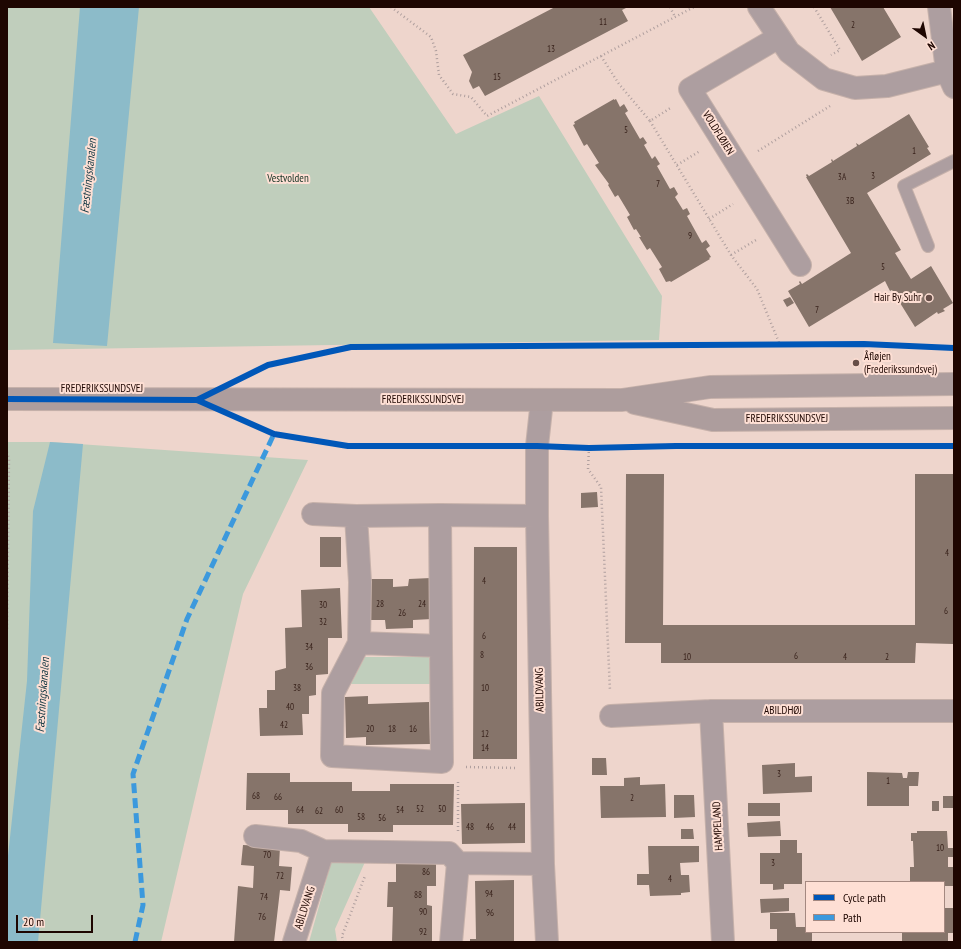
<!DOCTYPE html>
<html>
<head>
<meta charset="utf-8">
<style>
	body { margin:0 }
	#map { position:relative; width:961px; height:949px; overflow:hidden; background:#eed5cc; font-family:"PT Sans Narrow",sans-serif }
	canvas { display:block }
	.frame { position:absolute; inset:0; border:8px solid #1e0601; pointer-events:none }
	.legend { position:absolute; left:805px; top:881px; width:140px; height:52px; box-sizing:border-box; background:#fedfd4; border:1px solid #a48880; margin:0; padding:5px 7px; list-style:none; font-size:12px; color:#1e0601 }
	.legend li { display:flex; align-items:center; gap:8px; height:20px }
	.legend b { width:20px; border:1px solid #a48880 }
	.north { position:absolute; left:905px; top:16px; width:40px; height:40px; -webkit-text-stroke:3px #fedfd4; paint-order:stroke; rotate:147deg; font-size:11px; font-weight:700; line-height:16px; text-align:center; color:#1e0601 }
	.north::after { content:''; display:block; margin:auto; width:14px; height:18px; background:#1e0601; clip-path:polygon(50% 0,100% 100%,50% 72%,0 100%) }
	.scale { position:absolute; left:16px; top:915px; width:77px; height:18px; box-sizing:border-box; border:2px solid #1e0601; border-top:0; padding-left:5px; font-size:12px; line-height:14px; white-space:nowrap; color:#1e0601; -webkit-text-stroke:3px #fedfd4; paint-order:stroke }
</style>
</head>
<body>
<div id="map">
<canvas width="961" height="949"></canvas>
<div class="frame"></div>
<ul class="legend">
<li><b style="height:5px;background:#0057b8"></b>Cycle path</li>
<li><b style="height:5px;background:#3c99dd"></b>Path</li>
</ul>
<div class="north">N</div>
<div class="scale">20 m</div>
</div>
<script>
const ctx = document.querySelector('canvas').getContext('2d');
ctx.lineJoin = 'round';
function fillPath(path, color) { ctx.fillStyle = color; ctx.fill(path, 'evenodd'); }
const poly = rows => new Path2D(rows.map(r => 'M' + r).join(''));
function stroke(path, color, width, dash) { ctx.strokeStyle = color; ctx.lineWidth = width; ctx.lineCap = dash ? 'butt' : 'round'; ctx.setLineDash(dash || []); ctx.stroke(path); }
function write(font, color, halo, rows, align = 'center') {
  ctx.font = font + ' "PT Sans Narrow",sans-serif'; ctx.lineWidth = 4; ctx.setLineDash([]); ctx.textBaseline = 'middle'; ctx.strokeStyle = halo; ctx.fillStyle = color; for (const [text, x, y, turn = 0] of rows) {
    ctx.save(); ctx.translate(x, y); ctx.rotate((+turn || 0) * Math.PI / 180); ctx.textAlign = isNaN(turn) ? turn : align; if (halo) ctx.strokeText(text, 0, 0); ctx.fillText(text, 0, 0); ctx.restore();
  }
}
const green = poly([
	[7,7,369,7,456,134,539,96,662,296,659,340,7,350],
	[7,442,50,442,308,460,243,594,161,942,7,942],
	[365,657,435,657,435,684,351,684],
	[365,862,335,929,337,942,309,942,331,863]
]);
const water = poly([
	[80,7,139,7,107,346,53,343],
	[50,442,83,444,38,942,7,942,7,865,27,681,33,511]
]);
const building = poly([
	[555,7,628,7,622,10,628,21,485,96,479,86,473,89,469,81,472,72,463,55],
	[830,7,883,7,901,37,862,61],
	[614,99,614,100,616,99,620,107,624,104,628,111,625,113,640,139,643,137,647,143,644,145,652,159,655,156,660,164,657,166,670,189,674,187,678,194,675,197,683,210,687,208,690,214,687,216,702,243,706,240,710,246,706,249,711,257,709,258,710,259,671,282,670,281,666,282,659,269,662,267,650,248,647,250,639,237,641,237,636,229,634,230,627,217,630,215,618,195,615,197,608,185,609,184,595,165,599,163,587,144,584,146,573,125,575,124,574,122],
	[909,114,929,147,927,148,931,154,867,193,901,250,895,253,911,279,931,266,953,303,943,309,945,311,938,314,937,312,915,327,892,290,890,291,885,281,809,327,788,291,800,284,799,282,800,281,802,284,851,253,806,177,807,177,806,175,807,174,809,176,832,162,831,160,832,159,833,161,857,146,856,143,859,145],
	[790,297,794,303,787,307,783,300],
	[626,474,664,474,663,625,915,625,915,474,953,474,953,644,916,643,915,663,661,663,661,643,625,643],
	[597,492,598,507,581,508,581,493],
	[320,537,341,537,341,567,320,567],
	[474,547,517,547,517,759,473,759],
	[431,578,432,619,413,620,413,628,386,629,385,620,367,620,367,579,393,579,393,587,408,586,409,579],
	[340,588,342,638,328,638,328,674,316,675,316,695,309,696,309,714,302,714,303,735,260,736,259,708,267,708,267,690,275,690,275,671,286,668,285,628,302,627,301,590],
	[368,696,368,704,429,702,430,744,366,745,366,737,346,738,345,697],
	[592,758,606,758,607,775,592,775],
	[795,763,795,777,812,776,812,792,763,794,762,765],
	[867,772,902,773,903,778,907,778,908,772,919,772,918,786,909,786,909,806,867,806],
	[247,773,290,773,290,782,352,782,352,791,390,791,390,784,454,784,453,825,393,825,393,832,348,832,348,824,288,824,288,810,246,810],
	[640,777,640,785,665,784,666,817,601,818,600,786,624,786,624,778],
	[674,795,694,795,695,817,674,818],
	[943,796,954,796,954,808,943,808],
	[932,801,939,801,939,811,932,811],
	[525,803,525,843,462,844,461,804],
	[748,803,780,803,780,816,748,816],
	[780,821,781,836,748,837,747,823],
	[681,829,693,829,694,839,681,839],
	[917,831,947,831,948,848,954,848,954,857,948,857,948,867,953,867,953,886,944,886,944,882,910,882,910,867,914,867,913,841,911,841,911,833,917,833],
	[780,840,797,840,797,853,802,853,802,884,784,884,784,889,773,890,773,884,760,884,760,853,780,853],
	[243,845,280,847,279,866,292,867,290,891,280,890,274,942,234,942,238,886,253,888,254,866,241,865],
	[648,846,699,846,699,862,680,863,681,875,689,875,690,892,681,893,681,895,650,896,649,885,637,885,637,874,649,874],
	[396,864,436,864,436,886,427,886,427,905,432,906,432,942,392,942,393,907,387,907,388,882,396,882],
	[514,880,514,942,470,942,470,939,476,939,475,881],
	[789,898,789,911,761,913,760,899],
	[944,908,953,908,953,933,948,933,948,942,902,942,902,932,944,932],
	[770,913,795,913,796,927,806,927,806,932,812,932,812,942,777,942,777,929,770,929]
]);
const path = poly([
	[391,7,431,37,436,51,439,75,453,94,471,97,487,116,694,7],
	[670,7,675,17],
	[814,7,840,50,831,55],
	[601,56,619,84,650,121,672,107],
	[650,121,731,255,757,289,780,345],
	[758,151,830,106],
	[677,165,700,151],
	[709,219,733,204],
	[731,255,756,240],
	[589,448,588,469,601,487,610,691],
	[7,452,9,459,7,631],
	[466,767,517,768],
	[458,831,458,780],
	[343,942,342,936,365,876]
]);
const service = poly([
	[928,246,904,186,954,161]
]);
const minor = poly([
	[759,7,789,52,824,79,855,88,887,86,947,71],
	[939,7,947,71,954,87],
	[779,37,690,89,800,265],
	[542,400,537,446,537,516,543,864,547,942],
	[313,514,356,516,440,515,537,516],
	[440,515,441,646],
	[356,516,360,582,359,643,333,693,332,756,442,762,441,646,359,643],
	[711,711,723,942],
	[611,716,711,711,954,711],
	[255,836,301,841,323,851],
	[294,942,323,851,449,853,458,863,543,864],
	[451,942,458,863]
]);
const secondary = poly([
	[7,399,622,400,710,387,954,384],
	[635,403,713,420,954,418]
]);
const quiet = poly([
	[135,942,143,905,133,774,187,619,274,434]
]);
const cycleway = poly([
	[7,399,197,400,274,434,348,446,537,446,589,448,676,446,954,446],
	[197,400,268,365,351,347,864,344,954,348]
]);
const markers = [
	[929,298,4,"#674e48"],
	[856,363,4,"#674e48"]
];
const numberNames = [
	["11",603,22],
	["2",853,25],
	["13",551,49],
	["15",497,77],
	["5",626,130],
	["1",914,151],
	["3",873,176],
	["3A",842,177],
	["7",658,184],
	["3B",850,201],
	["9",690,236],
	["5",883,267],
	["7",817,310],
	["4",947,553],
	["4",484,581],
	["28",380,604],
	["24",422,604],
	["30",323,605],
	["6",946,611],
	["26",402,613],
	["32",323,622],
	["6",484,636],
	["34",309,647],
	["8",482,655],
	["6",796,656],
	["10",687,657],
	["4",845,657],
	["2",887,657],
	["36",309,667],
	["38",297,688],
	["10",485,688],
	["40",290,707],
	["42",284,725],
	["20",370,729],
	["18",392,729],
	["16",413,729],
	["12",485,734],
	["14",485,748],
	["3",779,774],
	["1",888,781],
	["68",256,796],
	["66",278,797],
	["2",632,798],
	["52",420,809],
	["50",442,809],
	["64",300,810],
	["60",339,810],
	["54",400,810],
	["62",319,811],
	["58",361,817],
	["56",382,818],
	["48",470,827],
	["46",490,827],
	["44",512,827],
	["10",940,848],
	["70",267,855],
	["3",773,863],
	["86",426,872],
	["72",280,876],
	["4",670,879],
	["94",489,894],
	["88",418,895],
	["74",264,897],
	["90",423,912],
	["96",490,913],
	["76",262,917],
	["92",423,932]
];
const streetNames = [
	["VOLDFLØJEN",718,133,58],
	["FREDERIKSSUNDSVEJ",102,389],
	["FREDERIKSSUNDSVEJ",423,400],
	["FREDERIKSSUNDSVEJ",787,419],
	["ABILDVANG",540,690,-91],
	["ABILDHØJ",783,711],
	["HAMPELAND",718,826,-93],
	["ABILDVANG",305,908,-72]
];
const parkNames = [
	["Vestvolden",288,179]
];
const poiNames = [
	["Hair By Suhr",921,298],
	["Åfløjen",864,357,"left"],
	["(Frederikssundsvej)",864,370,"left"]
];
const waterNames = [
	["Fæstningskanalen",89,176,-84],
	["Fæstningskanalen",43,695,-86]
];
fillPath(green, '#c0cebc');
fillPath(water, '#8cbbc9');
fillPath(building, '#86746a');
stroke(service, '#c6b1aa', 14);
stroke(minor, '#c6b1aa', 24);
stroke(secondary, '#c6b1aa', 24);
stroke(path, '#af9f9e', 2.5, [1, 3]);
stroke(service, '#ad9ea0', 12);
stroke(minor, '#ad9ea0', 22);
stroke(secondary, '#ad9d9d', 22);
stroke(quiet, '#3c99dd', 5, [10, 5]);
stroke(cycleway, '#0057b8', 6);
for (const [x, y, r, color] of markers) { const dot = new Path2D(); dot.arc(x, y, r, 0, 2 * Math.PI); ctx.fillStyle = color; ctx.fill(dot); stroke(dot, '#fedfd4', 1.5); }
write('9px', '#38221b', null, numberNames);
write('11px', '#1e0601', '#fedfd4', streetNames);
write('11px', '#123122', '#fedfd4', parkNames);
write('11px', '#1e0601', '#fedfd4', poiNames, 'right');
write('italic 12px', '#123742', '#fedfd4', waterNames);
</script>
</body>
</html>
